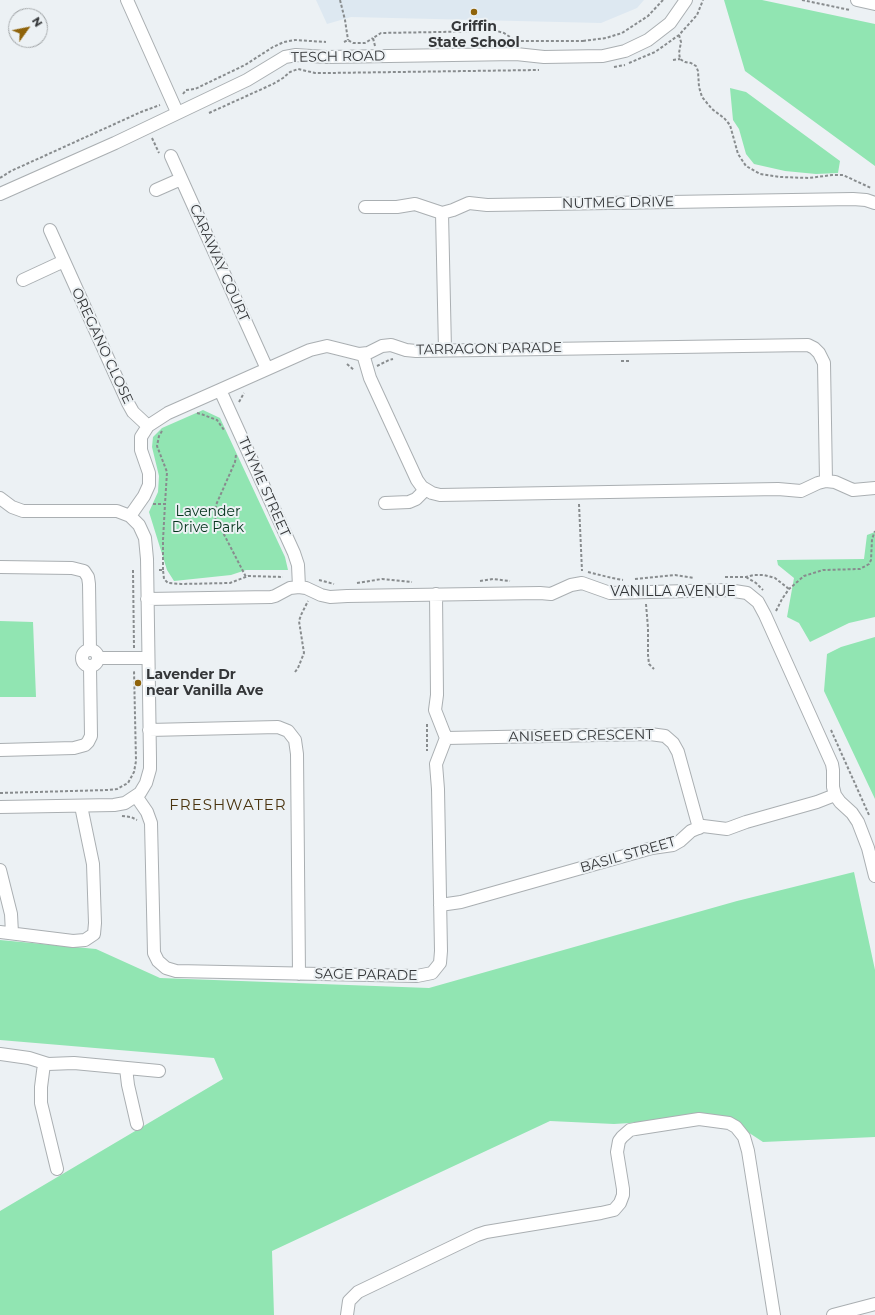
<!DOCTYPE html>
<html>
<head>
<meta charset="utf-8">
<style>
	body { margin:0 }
	#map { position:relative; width:875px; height:1315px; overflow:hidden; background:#ecf1f4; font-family:Montserrat,sans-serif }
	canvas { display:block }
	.north { position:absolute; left:8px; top:8px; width:40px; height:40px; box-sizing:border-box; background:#ecf1f4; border:1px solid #a3a7a9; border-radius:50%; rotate:57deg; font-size:11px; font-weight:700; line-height:16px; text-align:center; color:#353739 }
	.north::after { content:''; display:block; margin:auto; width:14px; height:18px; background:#8f630a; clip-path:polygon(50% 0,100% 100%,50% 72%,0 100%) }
</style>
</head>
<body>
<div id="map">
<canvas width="875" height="1315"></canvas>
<div class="north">N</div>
</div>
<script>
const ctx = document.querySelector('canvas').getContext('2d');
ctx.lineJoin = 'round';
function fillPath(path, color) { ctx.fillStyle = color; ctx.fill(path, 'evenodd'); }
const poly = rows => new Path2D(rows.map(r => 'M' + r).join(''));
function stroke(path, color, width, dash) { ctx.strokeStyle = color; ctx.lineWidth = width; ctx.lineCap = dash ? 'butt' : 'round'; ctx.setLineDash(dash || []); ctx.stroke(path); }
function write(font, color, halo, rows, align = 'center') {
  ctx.font = font + ' Montserrat,sans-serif'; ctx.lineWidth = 4; ctx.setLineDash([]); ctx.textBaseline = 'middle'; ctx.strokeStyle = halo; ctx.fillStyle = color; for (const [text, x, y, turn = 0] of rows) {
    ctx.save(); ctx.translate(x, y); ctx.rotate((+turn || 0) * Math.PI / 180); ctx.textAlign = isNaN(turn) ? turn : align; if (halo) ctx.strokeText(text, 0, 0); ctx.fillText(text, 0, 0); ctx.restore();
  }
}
const built = poly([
	[316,0,644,0,637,8,601,23,351,17,327,24]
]);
const green = poly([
	[724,0,762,0,875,24,875,166,745,71],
	[730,88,746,92,840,161,838,173,816,174,785,171,754,164,746,154,739,129,733,120],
	[203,410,220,418,285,557,288,570,246,570,231,575,174,581,167,570,149,512,158,492,159,476,152,447,153,437,162,428],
	[875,532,875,617,849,623,810,642,799,623,787,617,794,578,778,565,777,560,864,559,867,535],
	[0,621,33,622,36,697,0,697],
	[875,637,875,799,824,691,827,654,841,647],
	[854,872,875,970,875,1137,763,1142,725,1117,614,1124,550,1121,272,1251,274,1315,0,1315,0,1211,223,1079,214,1058,0,1040,0,940,96,949,160,978,429,988,737,901]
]);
const path = poly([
	[340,0,345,20,348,40],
	[802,0,850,10],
	[679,35,681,42,679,53,680,59,685,62,691,63,696,66,698,71,699,87,702,97,712,109,724,118,730,125,738,154,746,166,760,174,780,177,809,178,832,175,843,175,871,188],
	[583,41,606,38,622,33,648,16,663,0],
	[344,42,348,40,353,43,365,43,373,38],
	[375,46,373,38,381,33,497,31,504,33,513,39,519,41,583,41],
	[673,60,680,59],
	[629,63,655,52,679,35,697,15,703,0],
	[614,67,625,65],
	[183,94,186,90,195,89,245,65,273,47,284,42,295,40,326,42],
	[209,113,273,84,283,78,290,72,298,69,315,73,328,73,539,70],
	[152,138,159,153],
	[0,178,11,171,141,112,160,105],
	[621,361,630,361],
	[347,364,354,370],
	[377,366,389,360,393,359],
	[239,402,244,393],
	[197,413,201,414,217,420,224,430],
	[236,455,235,462,216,505,215,517,246,577],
	[153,504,165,504,167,472,157,446,159,436,162,431],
	[579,504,582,571],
	[159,570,163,570,164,579,168,583,181,584,230,583,248,576,283,577],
	[163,570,163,540,165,504],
	[588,572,612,578,623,580],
	[725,577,746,577,754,575,764,575,775,578,789,589],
	[746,577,756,583,763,590],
	[635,579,675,575,694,578],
	[319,580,334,584],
	[480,581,493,579,510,581],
	[357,583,382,579,412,582],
	[646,604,648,628,648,655,649,664,654,669],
	[776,611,782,599,789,589,804,576,823,570,860,569,869,564,871,560,872,539,875,531],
	[134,648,133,570,135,570],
	[295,672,298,668,304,653,299,621,301,615,308,601],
	[427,724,427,751],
	[831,730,869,815],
	[0,793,108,790,117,789,128,783,134,772,136,761,134,670],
	[122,816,131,817,137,820]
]);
const minor = poly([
	[127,0,177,112],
	[857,0,875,4],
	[171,156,267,369],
	[156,190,181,179],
	[0,194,115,143,247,80,285,57,296,55,326,57,516,54,544,57,603,56,625,51,648,40,670,23,686,0],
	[365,207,397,207,415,204,442,213,453,210,469,203,487,205,853,199,866,200,875,203],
	[442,213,445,350],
	[50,230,128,403,133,412,148,426],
	[23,280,64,261],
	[363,354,370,378,417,480,422,487,432,493,440,495,778,489,801,491,818,483,826,481,835,482,853,490,875,488],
	[220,390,294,553,298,565,299,587],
	[0,498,12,507,23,511,117,511,130,516,139,525,145,538,147,559,150,758,150,769,146,783,140,793,125,803,114,805,0,807],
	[385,503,409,502,416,499,425,490],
	[130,516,144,496,149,485,149,473,141,450,141,437,148,426,168,413,220,390,310,350,327,346,359,354,368,353,382,346,391,345,406,350,416,351,808,345,814,348,819,353,824,363,826,481],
	[0,567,72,568,84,571,88,577,89,584,90,650],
	[147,599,271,597,275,596,290,588,299,587,306,588,321,595,330,597,347,596,540,593,551,594,571,585,582,583,610,593,728,590,747,593,758,602,765,615,832,764,833,770,833,787,835,795,840,802,852,813,858,822,868,848,875,876],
	'82 658a8 8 0 1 1 16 0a8 8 0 1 1-16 0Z',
	[98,658,148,658],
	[149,730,278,727,288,731,295,740,297,754,299,974],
	[446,738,650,734,665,736,673,743,678,752,699,828],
	[0,750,74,748,85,745,88,742,91,736,90,667],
	[136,796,147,812,151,823,154,953,158,961,166,968,176,971,417,976,432,973,440,963,441,951,438,789,436,764,446,738,435,710,437,695,436,594],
	[0,870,11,914,12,933],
	[440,905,461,902,652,848,673,845,680,841,691,831,703,826,727,829,746,822,817,802,835,795],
	[0,932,73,941,85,940,94,934,95,923,93,864,81,806],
	[0,1054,29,1058,48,1064,74,1063,159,1071],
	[44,1064,41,1087,41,1103,57,1169],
	[126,1068,128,1085,137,1124],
	[347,1315,349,1301,358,1292,477,1235,486,1232,601,1213,614,1210,620,1203,623,1195,623,1189,617,1152,619,1141,622,1137,630,1130,635,1129,699,1119,729,1123,736,1127,744,1137,748,1151,774,1315],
	[833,1315,875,1304]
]);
const markers = [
	[474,12,4,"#8f630a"],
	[138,683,4,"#8f630a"]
];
const poiNames = [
	["Griffin",474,27],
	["State School",474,43],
	["Lavender Dr",146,675,"left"],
	["near Vanilla Ave",146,691,"left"]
];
const streetNames = [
	["TESCH ROAD",338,57,-1],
	["NUTMEG DRIVE",618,203,-1],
	["CARAWAY COURT",219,263,66],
	["OREGANO CLOSE",102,346,65],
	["TARRAGON PARADE",489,349,-1],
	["THYME STREET",264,487,66],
	["VANILLA AVENUE",673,592],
	["ANISEED CRESCENT",581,736,-1],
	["BASIL STREET",628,855,-16],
	["SAGE PARADE",366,975,1]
];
const parkNames = [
	["Lavender",208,512],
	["Drive Park",208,528]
];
const neighbourhoodNames = [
	["FRESHWATER",228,806]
];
fillPath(built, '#dde8f1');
fillPath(green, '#91e5b2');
stroke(minor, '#aaafb2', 14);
stroke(path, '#888c8e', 2, [3, 2]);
stroke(minor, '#fff', 12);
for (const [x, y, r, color] of markers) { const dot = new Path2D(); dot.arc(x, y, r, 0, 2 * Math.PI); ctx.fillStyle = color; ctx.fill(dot); stroke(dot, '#ecf1f4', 1.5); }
write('bold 14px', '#353739', '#ecf1f4', poiNames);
write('14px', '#353739', '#ecf1f4', streetNames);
write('14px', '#06341d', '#ecf1f4', parkNames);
ctx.letterSpacing = '1px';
write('15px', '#4a340f', '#ecf1f4', neighbourhoodNames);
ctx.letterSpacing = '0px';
</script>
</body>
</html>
